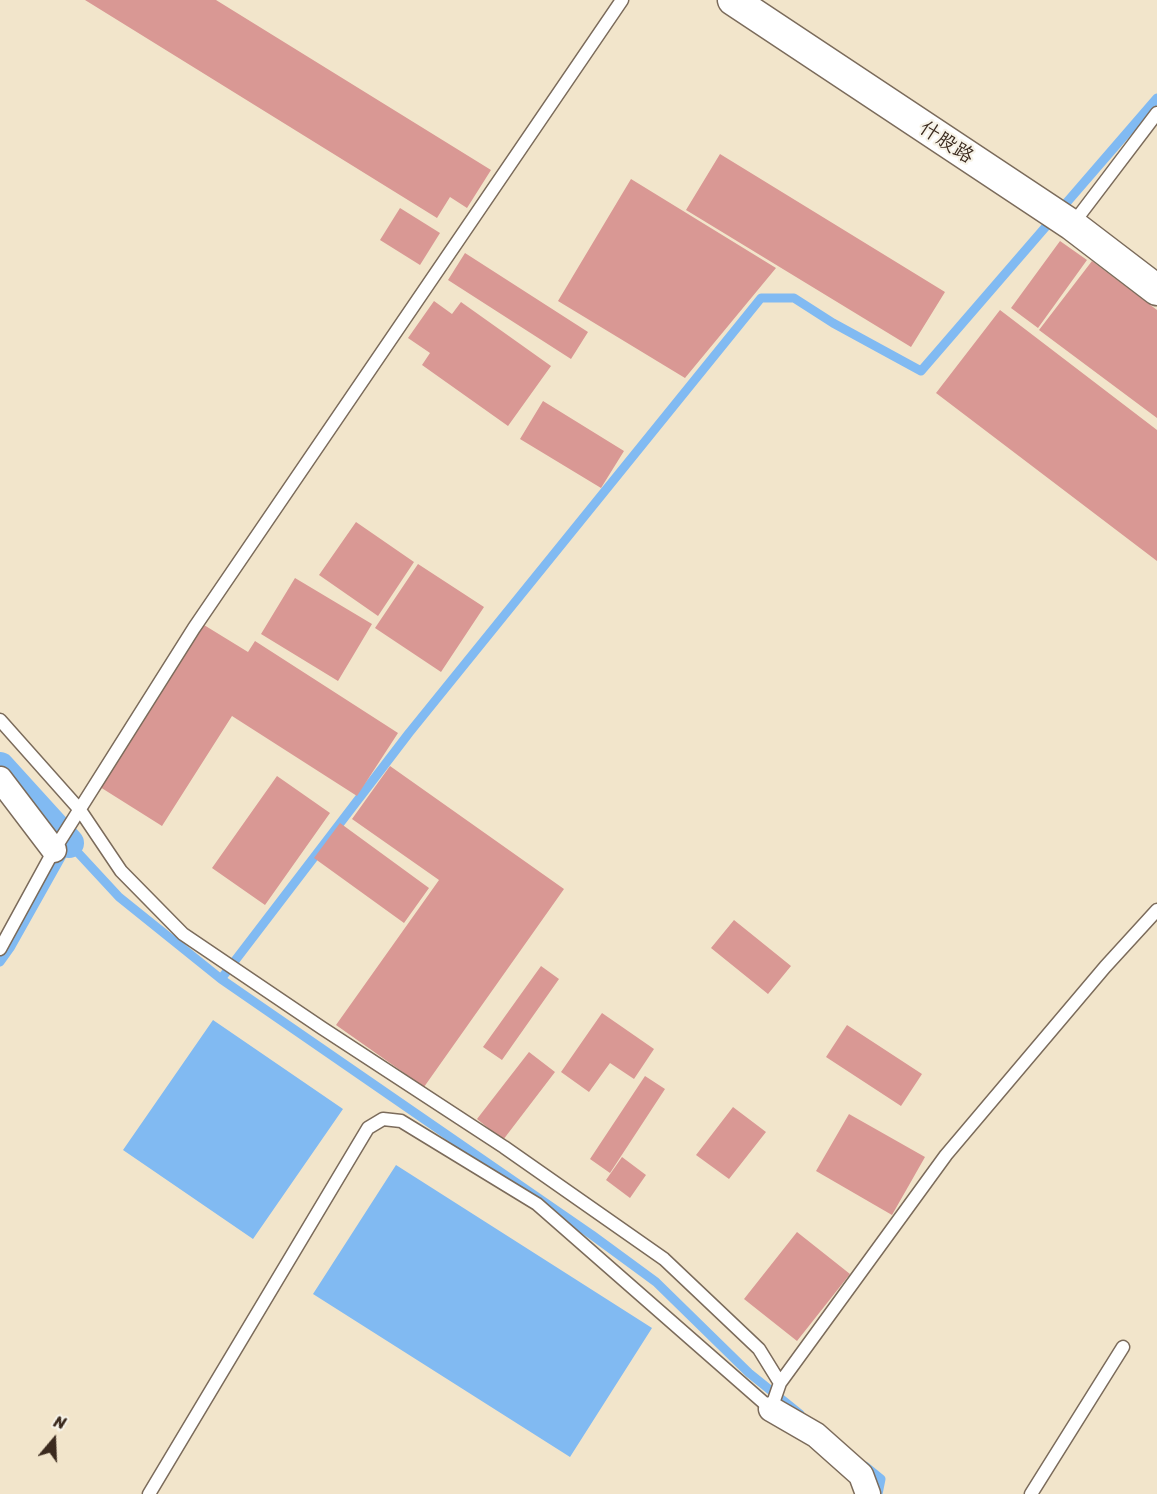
<!DOCTYPE html>
<html>
<head>
<meta charset="utf-8">
<style>
	body { margin:0 }
	#map { position:relative; width:1157px; height:1494px; overflow:hidden; background:#f2e5cb; font-family:Sriracha,sans-serif }
	canvas { display:block }
	.north { position:absolute; left:24px; top:1410px; width:60px; height:60px; -webkit-text-stroke:4px #f7f3e8; paint-order:stroke; rotate:19deg; font-size:16px; font-weight:700; line-height:24px; text-align:center; color:#3b2a1e }
	.north::after { content:''; display:block; margin:auto; width:21px; height:27px; background:#3b2a1e; clip-path:polygon(50% 0,100% 100%,50% 72%,0 100%) }
</style>
</head>
<body>
<div id="map">
<canvas width="1157" height="1494"></canvas>
<div class="north">N</div>
</div>
<script>
const ctx = document.querySelector('canvas').getContext('2d');
ctx.lineJoin = 'round';
function fillPath(path, color) { ctx.fillStyle = color; ctx.fill(path, 'evenodd'); }
const poly = rows => new Path2D(rows.map(r => 'M' + r).join(''));
function stroke(path, color, width, dash) { ctx.strokeStyle = color; ctx.lineWidth = width; ctx.lineCap = dash ? 'butt' : 'round'; ctx.setLineDash(dash || []); ctx.stroke(path); }
function write(font, color, halo, rows, align = 'center') {
  ctx.font = font + ' Sriracha,"LXGW WenKai TC",sans-serif'; ctx.lineWidth = 4.5; ctx.setLineDash([]); ctx.textBaseline = 'middle'; ctx.strokeStyle = halo; ctx.fillStyle = color; for (const [text, x, y, turn = 0] of rows) {
    ctx.save(); ctx.translate(x, y); ctx.rotate((+turn || 0) * Math.PI / 180); ctx.textAlign = isNaN(turn) ? turn : align; if (halo) ctx.strokeText(text, 0, 0); ctx.fillText(text, 0, 0); ctx.restore();
  }
}
const water = poly([
	[213,1020,343,1109,253,1239,123,1150],
	[396,1165,652,1328,570,1457,313,1294]
]);
const stream = poly([
	[0,962,10,948,69,843,119,897,221,979,592,1235,656,1282,749,1373,800,1414],
	[221,979,409,733,761,298,794,298,833,323,921,371,1157,98],
	[865,1466,881,1479,878,1494]
]);
const canal = poly([
	[0,767,69,843]
]);
const building = poly([
	[85,0,216,0,491,170,467,208,450,197,437,218],
	[720,154,945,292,911,347,686,210],
	[631,179,776,268,685,378,558,301],
	[400,208,440,233,420,265,380,240],
	[1060,241,1087,260,1038,328,1011,308],
	[465,253,588,332,571,359,448,280],
	[1092,261,1157,310,1157,418,1039,330],
	[434,301,452,314,461,302,551,366,508,426,422,365,430,353,408,338],
	[1000,310,1157,430,1157,561,936,393],
	[543,401,624,451,601,488,520,439],
	[356,522,414,562,378,616,319,575],
	[418,564,484,607,441,672,375,628],
	[295,578,372,624,338,681,261,634],
	[204,625,248,652,255,641,398,733,357,796,232,716,162,826,100,787],
	[390,766,564,889,424,1087,336,1025,439,880,352,819],
	[277,776,330,813,265,905,212,868],
	[340,823,429,888,404,923,314,858],
	[734,920,791,966,768,994,711,948],
	[541,966,559,979,502,1060,483,1047],
	[602,1013,654,1049,634,1079,610,1063,589,1092,561,1072],
	[847,1025,922,1074,901,1106,826,1057],
	[529,1052,555,1072,503,1140,477,1119],
	[645,1076,665,1089,610,1173,590,1159],
	[733,1107,766,1132,729,1179,696,1155],
	[849,1114,925,1157,892,1215,816,1171],
	[622,1157,646,1175,630,1198,606,1180],
	[797,1232,850,1274,797,1341,744,1299]
]);
const service = poly([
	[1072,225,1157,113],
	[0,720,80,810,121,871,183,934,322,1028,504,1147,664,1259,759,1349,780,1383],
	[0,949,54,850,194,628,622,0],
	[149,1494,368,1128,383,1119,401,1121,537,1204,771,1409,780,1383,946,1155,1105,967,1157,910],
	[1031,1494,1123,1347]
]);
const minor = poly([
	[0,779,54,850],
	[771,1409,816,1435,861,1475,868,1494]
]);
const tertiary = poly([
	[733,0,1072,225,1157,290]
]);
const streetNames = [
	["什股路",946,143,33]
];
fillPath(water, '#81baf2');
stroke(stream, '#81baf2', 9);
stroke(canal, '#81baf2', 30);
fillPath(building, '#d99894');
stroke(service, '#7b6b5b', 15);
stroke(minor, '#7b6b5b', 27);
stroke(tertiary, '#7b6b5b', 33);
stroke(service, '#fff', 12);
stroke(minor, '#fff', 24);
stroke(tertiary, '#fff', 30);
write('20px', '#3b2a1e', '#f7f3e8', streetNames);
</script>
</body>
</html>
